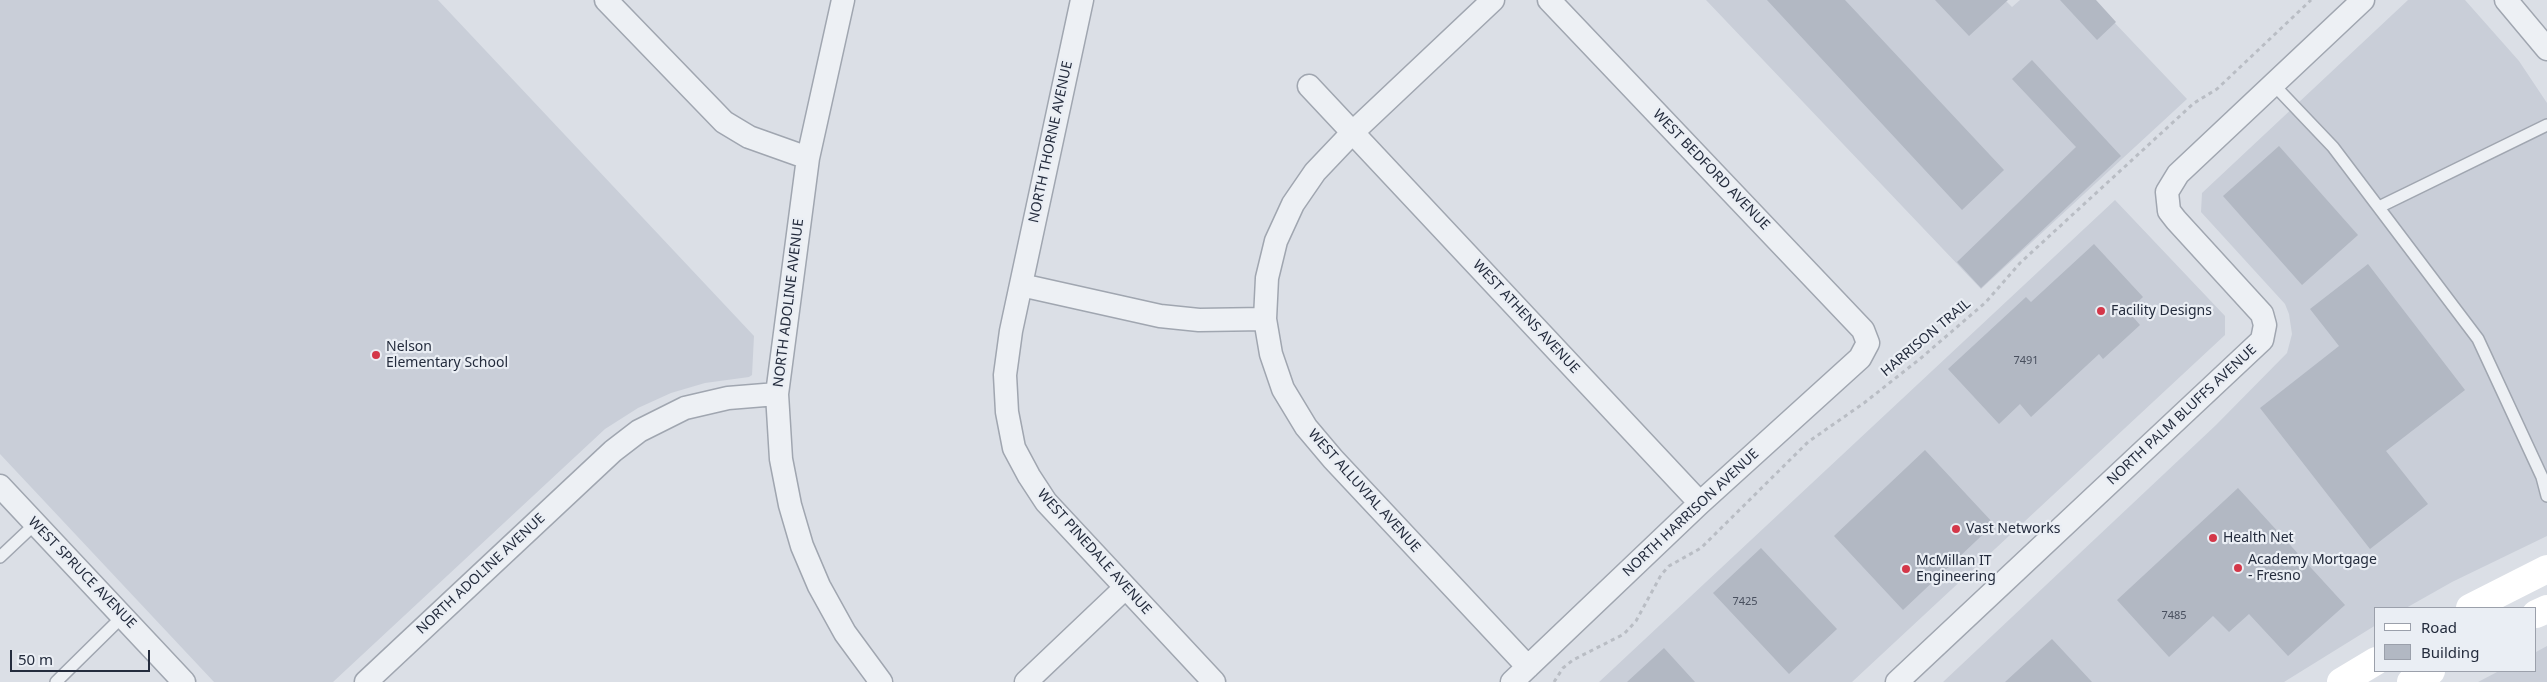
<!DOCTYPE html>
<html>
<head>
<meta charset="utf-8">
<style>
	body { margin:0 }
	#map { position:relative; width:2547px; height:682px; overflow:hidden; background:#dbdfe6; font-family:"Noto Sans",sans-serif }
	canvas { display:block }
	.legend { position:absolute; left:2374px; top:607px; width:162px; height:65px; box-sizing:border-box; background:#eaeef4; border:1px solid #9ba0ab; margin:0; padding:6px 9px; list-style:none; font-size:15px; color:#242c3d }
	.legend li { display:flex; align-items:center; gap:10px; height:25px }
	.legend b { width:25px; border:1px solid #9ba0ab }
	.scale { position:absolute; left:10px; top:650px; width:140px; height:22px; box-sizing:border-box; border:2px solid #242c3d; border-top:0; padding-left:6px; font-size:15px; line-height:18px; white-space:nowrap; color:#242c3d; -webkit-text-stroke:4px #eaeef4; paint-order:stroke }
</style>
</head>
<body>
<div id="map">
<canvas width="2547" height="682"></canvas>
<ul class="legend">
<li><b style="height:6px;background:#fff"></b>Road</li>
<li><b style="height:14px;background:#b2b8c3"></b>Building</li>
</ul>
<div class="scale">50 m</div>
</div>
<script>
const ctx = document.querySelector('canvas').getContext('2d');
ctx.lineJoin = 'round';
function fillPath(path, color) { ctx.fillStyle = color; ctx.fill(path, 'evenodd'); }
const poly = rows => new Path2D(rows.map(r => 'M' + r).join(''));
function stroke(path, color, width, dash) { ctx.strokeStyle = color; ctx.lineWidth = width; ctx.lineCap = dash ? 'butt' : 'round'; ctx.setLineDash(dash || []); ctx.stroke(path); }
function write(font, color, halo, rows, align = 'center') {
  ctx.font = font + ' "Noto Sans",sans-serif'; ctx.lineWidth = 4.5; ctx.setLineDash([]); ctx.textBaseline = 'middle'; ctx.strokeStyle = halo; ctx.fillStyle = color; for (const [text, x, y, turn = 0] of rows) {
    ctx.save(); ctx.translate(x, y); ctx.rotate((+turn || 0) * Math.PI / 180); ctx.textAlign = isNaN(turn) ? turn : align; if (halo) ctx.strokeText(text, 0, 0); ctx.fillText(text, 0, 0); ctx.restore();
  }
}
const built = poly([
	[0,0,438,0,754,336,752,375,749,377,705,383,671,393,638,408,605,429,333,682,214,682,0,454],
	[1706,0,2005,0,2012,7,2020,0,2093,0,2187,99,1981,289],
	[2408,0,2465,0,2519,61,2547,103,2547,536,2452,582,2406,608,2376,608,2376,625,2284,682,1943,682,2216,425,2287,353,2292,334,2289,314,2285,304,2201,212,2202,193],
	[2115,200,2225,316,2225,335,1852,682,1599,682],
	[2547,646,2547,682,2478,682,2499,671,2536,671,2536,652]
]);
const building = poly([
	[1767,0,1845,0,2004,170,1962,210],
	[1935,0,2008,0,1969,36],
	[2060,0,2096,0,2116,22,2097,40],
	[2032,60,2121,156,1981,288,1957,262,2076,147,2012,79],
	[2279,146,2358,235,2302,285,2223,196],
	[2094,244,2143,297,2128,311,2140,325,2103,359,2099,354,2031,417,2020,404,1999,424,1948,369,2026,297,2031,302],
	[2368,264,2465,390,2386,451,2428,504,2370,549,2260,408,2339,346,2310,309],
	[1925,450,1994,524,1903,610,1834,536],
	[2238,488,2345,605,2288,656,2249,614,2229,632,2213,616,2169,657,2117,600],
	[1761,548,1837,629,1789,674,1713,593],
	[2052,639,2092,682,2005,682],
	[1664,648,1695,682,1627,682]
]);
const path = poly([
	[1554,682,1563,668,1573,660,1624,634,1636,621,1661,575,1669,566,1701,548,1808,442,1864,403,1921,358,1986,302,2020,263,2194,103,2217,89,2311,0]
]);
const service = poly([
	[2273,84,2333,147,2478,339,2542,477,2547,496],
	[2379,207,2547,125],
	[0,557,35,524],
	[56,682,123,616]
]);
const minor = poly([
	[606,0,724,122,749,137,808,158],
	[843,0,808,158,777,394,781,459,790,505,802,546,819,586,845,633,881,682],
	[1082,0,1011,331,1005,375,1007,412,1014,448,1029,476,1046,502,1214,682],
	[2506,0,2547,49],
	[1309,86,1700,503],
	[1021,285,1160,316,1199,320,1265,319,1271,354,1283,389,1306,427,1333,459,1528,667],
	[1265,319,1267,278,1276,241,1293,204,1315,172,1353,132,1493,0],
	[0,486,184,682],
	[366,682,613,451,639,431,685,408,728,398,777,394],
	[1026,682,1125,588],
	[1512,682,1700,503,1860,358,1868,343,1863,330,1549,0],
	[1897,682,2262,340,2265,325,2262,314,2176,220,2169,211,2167,192,2178,174,2363,0]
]);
const secondary = poly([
	[2470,608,2547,569],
	[2536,614,2547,609],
	[2341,682,2376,661],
	[2411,682,2431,671]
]);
const markers = [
	[2101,311,5,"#d43749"],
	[376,355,5,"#d43749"],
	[1956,529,5,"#d43749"],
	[2213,538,5,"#d43749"],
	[2238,568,5,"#d43749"],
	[1906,569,5,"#d43749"]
];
const numberNames = [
	["7491",2026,361],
	["7425",1745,602],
	["7485",2174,616]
];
const streetNames = [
	["NORTH THORNE AVENUE",1051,142,-78],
	["WEST BEDFORD AVENUE",1711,170,46],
	["NORTH ADOLINE AVENUE",789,303,-83],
	["WEST ATHENS AVENUE",1526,317,47],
	["HARRISON TRAIL",1926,338,-40],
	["NORTH PALM BLUFFS AVENUE",2182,415,-43],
	["WEST ALLUVIAL AVENUE",1364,491,48],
	["NORTH HARRISON AVENUE",1691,513,-43],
	["WEST PINEDALE AVENUE",1094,552,48],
	["WEST SPRUCE AVENUE",82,573,46],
	["NORTH ADOLINE AVENUE",481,574,-43]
];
const poiNames = [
	["Facility Designs",2111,311],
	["Nelson",386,347],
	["Elementary School",386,363],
	["Vast Networks",1966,529],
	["Health Net",2223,538],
	["Academy Mortgage",2248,560],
	["- Fresno",2248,576],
	["McMillan IT",1916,561],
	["Engineering",1916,577]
];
fillPath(built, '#c9ced8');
fillPath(building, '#b2b8c3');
stroke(service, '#a0a6b0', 14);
stroke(minor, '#a0a6b0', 25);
stroke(path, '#b9bdc4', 3, [4, 4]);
stroke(service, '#edf0f4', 11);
stroke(minor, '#edf0f4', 22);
stroke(secondary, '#fff', 28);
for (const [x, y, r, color] of markers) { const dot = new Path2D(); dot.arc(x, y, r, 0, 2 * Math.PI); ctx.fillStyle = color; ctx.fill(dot); stroke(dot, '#eaeef4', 2); }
write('11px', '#484f5e', null, numberNames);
write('14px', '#242c3d', '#eaeef4', streetNames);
write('14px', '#242c3d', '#eaeef4', poiNames, 'left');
</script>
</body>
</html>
